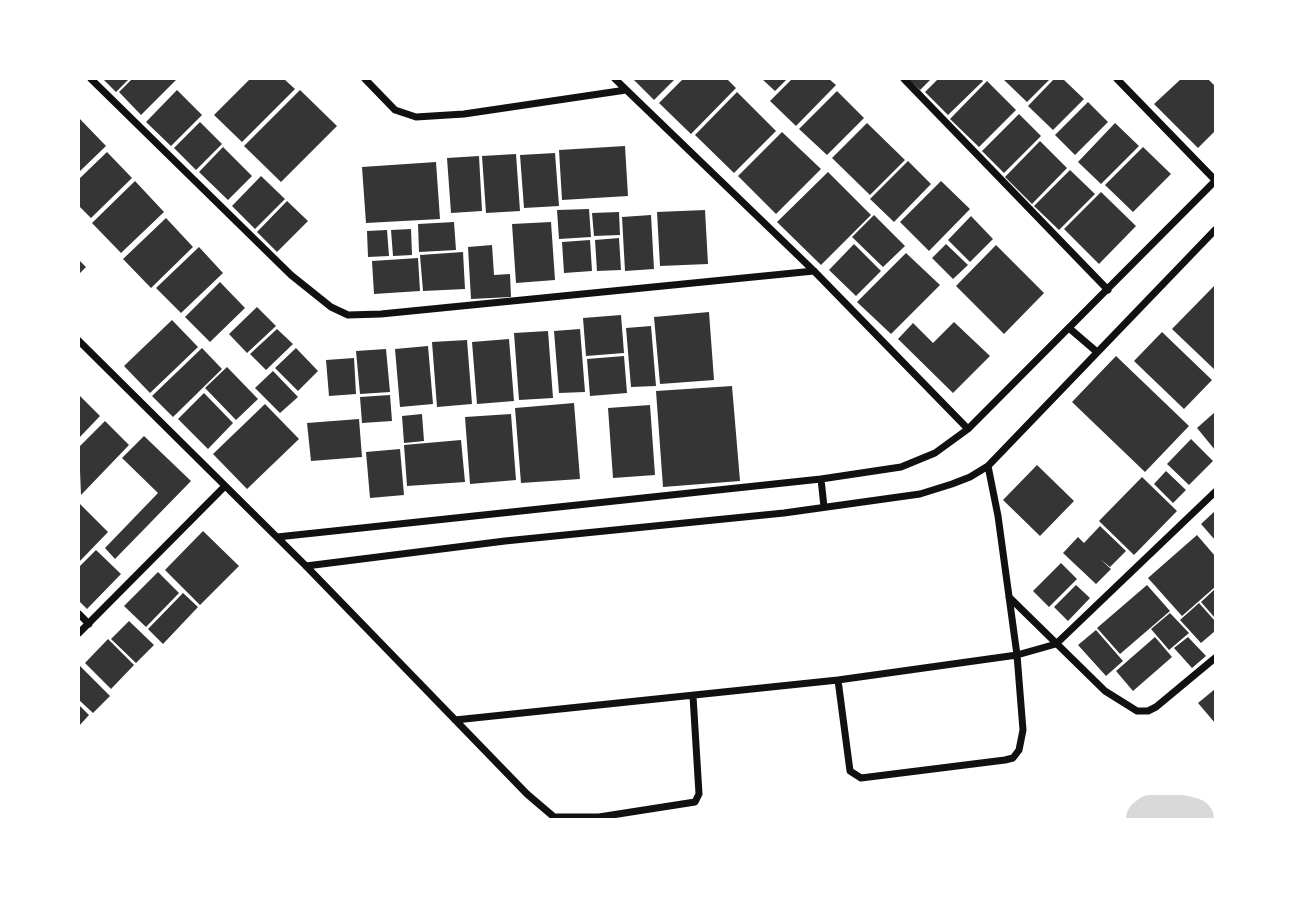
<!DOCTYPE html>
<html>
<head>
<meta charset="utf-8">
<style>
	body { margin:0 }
	#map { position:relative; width:1294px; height:898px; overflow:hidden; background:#fff; font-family:"Roboto Serif",serif }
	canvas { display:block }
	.frame { position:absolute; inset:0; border:80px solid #fff; pointer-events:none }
</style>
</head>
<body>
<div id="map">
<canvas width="1294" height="898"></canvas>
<div class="frame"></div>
</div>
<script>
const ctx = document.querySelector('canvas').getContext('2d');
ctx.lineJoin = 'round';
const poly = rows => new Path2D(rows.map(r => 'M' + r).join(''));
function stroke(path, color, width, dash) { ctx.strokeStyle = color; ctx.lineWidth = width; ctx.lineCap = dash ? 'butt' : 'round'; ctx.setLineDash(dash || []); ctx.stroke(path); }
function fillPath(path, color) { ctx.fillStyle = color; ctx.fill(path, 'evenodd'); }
const river = poly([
	[1147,819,1151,816,1182,816,1193,819]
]);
const building = poly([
	[103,79,129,79,116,92],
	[132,79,177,79,141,115,119,92],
	[250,79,284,79,295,89,242,142,214,115],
	[633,79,675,79,654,100],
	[683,79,727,79,736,88,691,134,659,103],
	[762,79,787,79,775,91],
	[792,79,829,79,836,85,796,126,770,101],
	[908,79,931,79,920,90],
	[938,79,981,79,983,81,948,115,925,92],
	[1003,79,1050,79,1027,102],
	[1054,79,1063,79,1084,99,1053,130,1028,106],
	[1181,79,1208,79,1215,86,1215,131,1198,148,1154,104],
	[987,81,1016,110,979,147,950,119],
	[177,90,202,115,171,146,146,122],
	[300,90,337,126,281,182,244,146],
	[837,91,864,118,827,155,799,129],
	[737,92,776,131,734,173,695,135],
	[1088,102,1108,122,1075,155,1055,135],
	[1019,114,1041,136,1004,173,982,151],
	[79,118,106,146,79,172],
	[200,122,222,144,196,170,174,148],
	[867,123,905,160,870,195,832,158],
	[1115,123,1139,146,1101,184,1078,162],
	[782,132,821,169,776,214,738,176],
	[1040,141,1067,168,1032,204,1005,177],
	[625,146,628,196,562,200,559,150],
	[223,147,252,176,228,200,199,172],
	[1143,147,1171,174,1133,212,1105,185],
	[107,152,132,178,91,218,79,206,79,179],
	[555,153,559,206,524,208,520,155],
	[516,154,520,211,486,213,482,156],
	[479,156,482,211,451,213,447,158],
	[908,161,931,184,894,222,870,199],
	[436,162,440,219,366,223,362,167],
	[1070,170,1095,194,1059,230,1034,206],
	[828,172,871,215,821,265,777,222],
	[261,176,285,199,255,229,232,206],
	[135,181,164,212,121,253,92,223],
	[941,181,970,209,929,251,900,222],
	[1101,192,1136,226,1099,264,1064,229],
	[287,201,308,221,277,252,257,232],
	[589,209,591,237,559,239,557,210],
	[705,210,708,264,660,266,657,212],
	[619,212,620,235,594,236,592,213],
	[651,215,654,269,625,271,622,217],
	[874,215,905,246,883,267,852,237],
	[971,216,993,239,970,262,948,240],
	[166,218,193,247,151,288,123,259],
	[454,222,456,250,419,252,418,224],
	[551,222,555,280,516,283,512,224],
	[411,229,412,255,393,256,391,230],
	[387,230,389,256,368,257,367,231],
	[619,238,621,270,597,271,595,240],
	[590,240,592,271,564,273,562,242],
	[854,244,881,271,856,296,829,270],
	[946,244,968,265,953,279,932,258],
	[492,245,494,275,510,274,511,297,471,299,468,247],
	[996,245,1044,293,1004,334,956,286],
	[199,247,223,273,181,313,156,288],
	[463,252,465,289,423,291,420,255],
	[906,253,940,285,891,334,857,302],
	[418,258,420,291,374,294,372,261],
	[79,260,86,267,79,274],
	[220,282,245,308,210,342,185,317],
	[1215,285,1215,370,1172,329],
	[257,307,276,326,247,353,229,334],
	[709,312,714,380,660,384,654,317],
	[621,315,624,353,586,356,583,318],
	[172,320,198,347,150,393,124,366],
	[954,322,990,356,953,393,898,339,913,323,933,343],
	[651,326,656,386,631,387,626,328],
	[277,329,293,344,266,370,250,354],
	[580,329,585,392,559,393,554,331],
	[548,331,553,398,519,400,514,333],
	[1162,332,1212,380,1184,409,1134,361],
	[509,339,514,401,477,404,472,342],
	[467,340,472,404,437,407,432,342],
	[428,346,433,404,400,407,395,349],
	[202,348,222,369,173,417,152,396],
	[296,348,318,371,298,391,275,368],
	[386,349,390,392,360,394,356,351],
	[624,356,627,393,590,396,587,359],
	[1116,356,1189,426,1145,472,1072,402],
	[354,358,356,394,329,396,326,360],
	[227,367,258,399,236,420,205,388],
	[273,371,298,397,280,413,255,388],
	[732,386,740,481,663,487,656,391],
	[204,393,233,423,208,449,178,419],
	[79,395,100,416,79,438],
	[390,395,392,421,362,423,360,397],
	[574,403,580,479,521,483,515,408],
	[265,404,299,439,247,489,213,454],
	[650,405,655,475,613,478,608,408],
	[1215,412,1215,450,1197,428],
	[422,414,424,441,404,443,402,416],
	[511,414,516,480,470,484,465,417],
	[359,419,362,457,311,461,307,423],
	[105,421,129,445,81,495,79,447],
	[144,436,191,481,115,559,105,548,158,493,122,458],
	[1191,439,1213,461,1189,485,1167,464],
	[461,440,465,482,407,486,404,445],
	[400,449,404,495,370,498,366,452],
	[1037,465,1074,501,1040,536,1003,500],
	[1166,471,1186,490,1173,503,1154,484],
	[1142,477,1177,511,1134,555,1099,521],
	[79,503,108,532,79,562],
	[1215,511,1215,540,1201,524],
	[1100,526,1126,551,1110,567,1100,559,1111,569,1096,584,1063,553,1078,537,1084,543],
	[203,531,239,566,200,605,165,570],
	[1197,535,1215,556,1215,587,1182,616,1148,578],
	[96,550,121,574,87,609,79,601,79,567],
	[1061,563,1077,579,1049,607,1033,591],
	[158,572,179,593,146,627,124,606],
	[1076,585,1090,598,1068,621,1054,607],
	[1147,585,1170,611,1120,654,1097,628],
	[1215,589,1215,618,1201,602],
	[183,593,198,607,163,644,148,629],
	[1199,603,1215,621,1215,631,1201,643,1180,620],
	[1170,613,1189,633,1169,650,1151,629],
	[129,621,154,645,136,663,111,639],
	[1096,630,1123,661,1106,676,1078,645],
	[1155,637,1172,657,1133,691,1116,671],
	[1188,637,1206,656,1192,668,1174,648],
	[108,639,134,665,111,689,85,663],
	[79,665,110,696,93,713,79,700],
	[1215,689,1215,723,1198,703],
	[79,705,89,715,79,726]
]);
const minor = poly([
	[91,79,291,275,331,307,348,315,381,314,814,271],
	[365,79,395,110,416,117,464,114,626,90],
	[615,79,814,271,968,429],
	[904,79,1108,290],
	[1117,79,1215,180],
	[1069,328,1097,352],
	[79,341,306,566,527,794,554,817,599,817,695,802,699,794,693,696],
	[821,479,824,507],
	[277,537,821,479,901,467,935,453,968,429,1215,181],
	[306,566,505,541,784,513,920,494,952,484,970,477,988,466,1215,230],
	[1009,597,1105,691,1137,711,1148,711,1156,707,1215,658],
	[79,614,89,624],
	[79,633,225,486],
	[838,680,850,771,861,778,1005,760,1013,758,1019,750,1023,730,1017,655,998,516,988,466],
	[455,720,838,680,1017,655,1056,644,1215,492]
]);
stroke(river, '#d9d9d9', 42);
fillPath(building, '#353535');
stroke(minor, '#111', 7);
</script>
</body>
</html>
